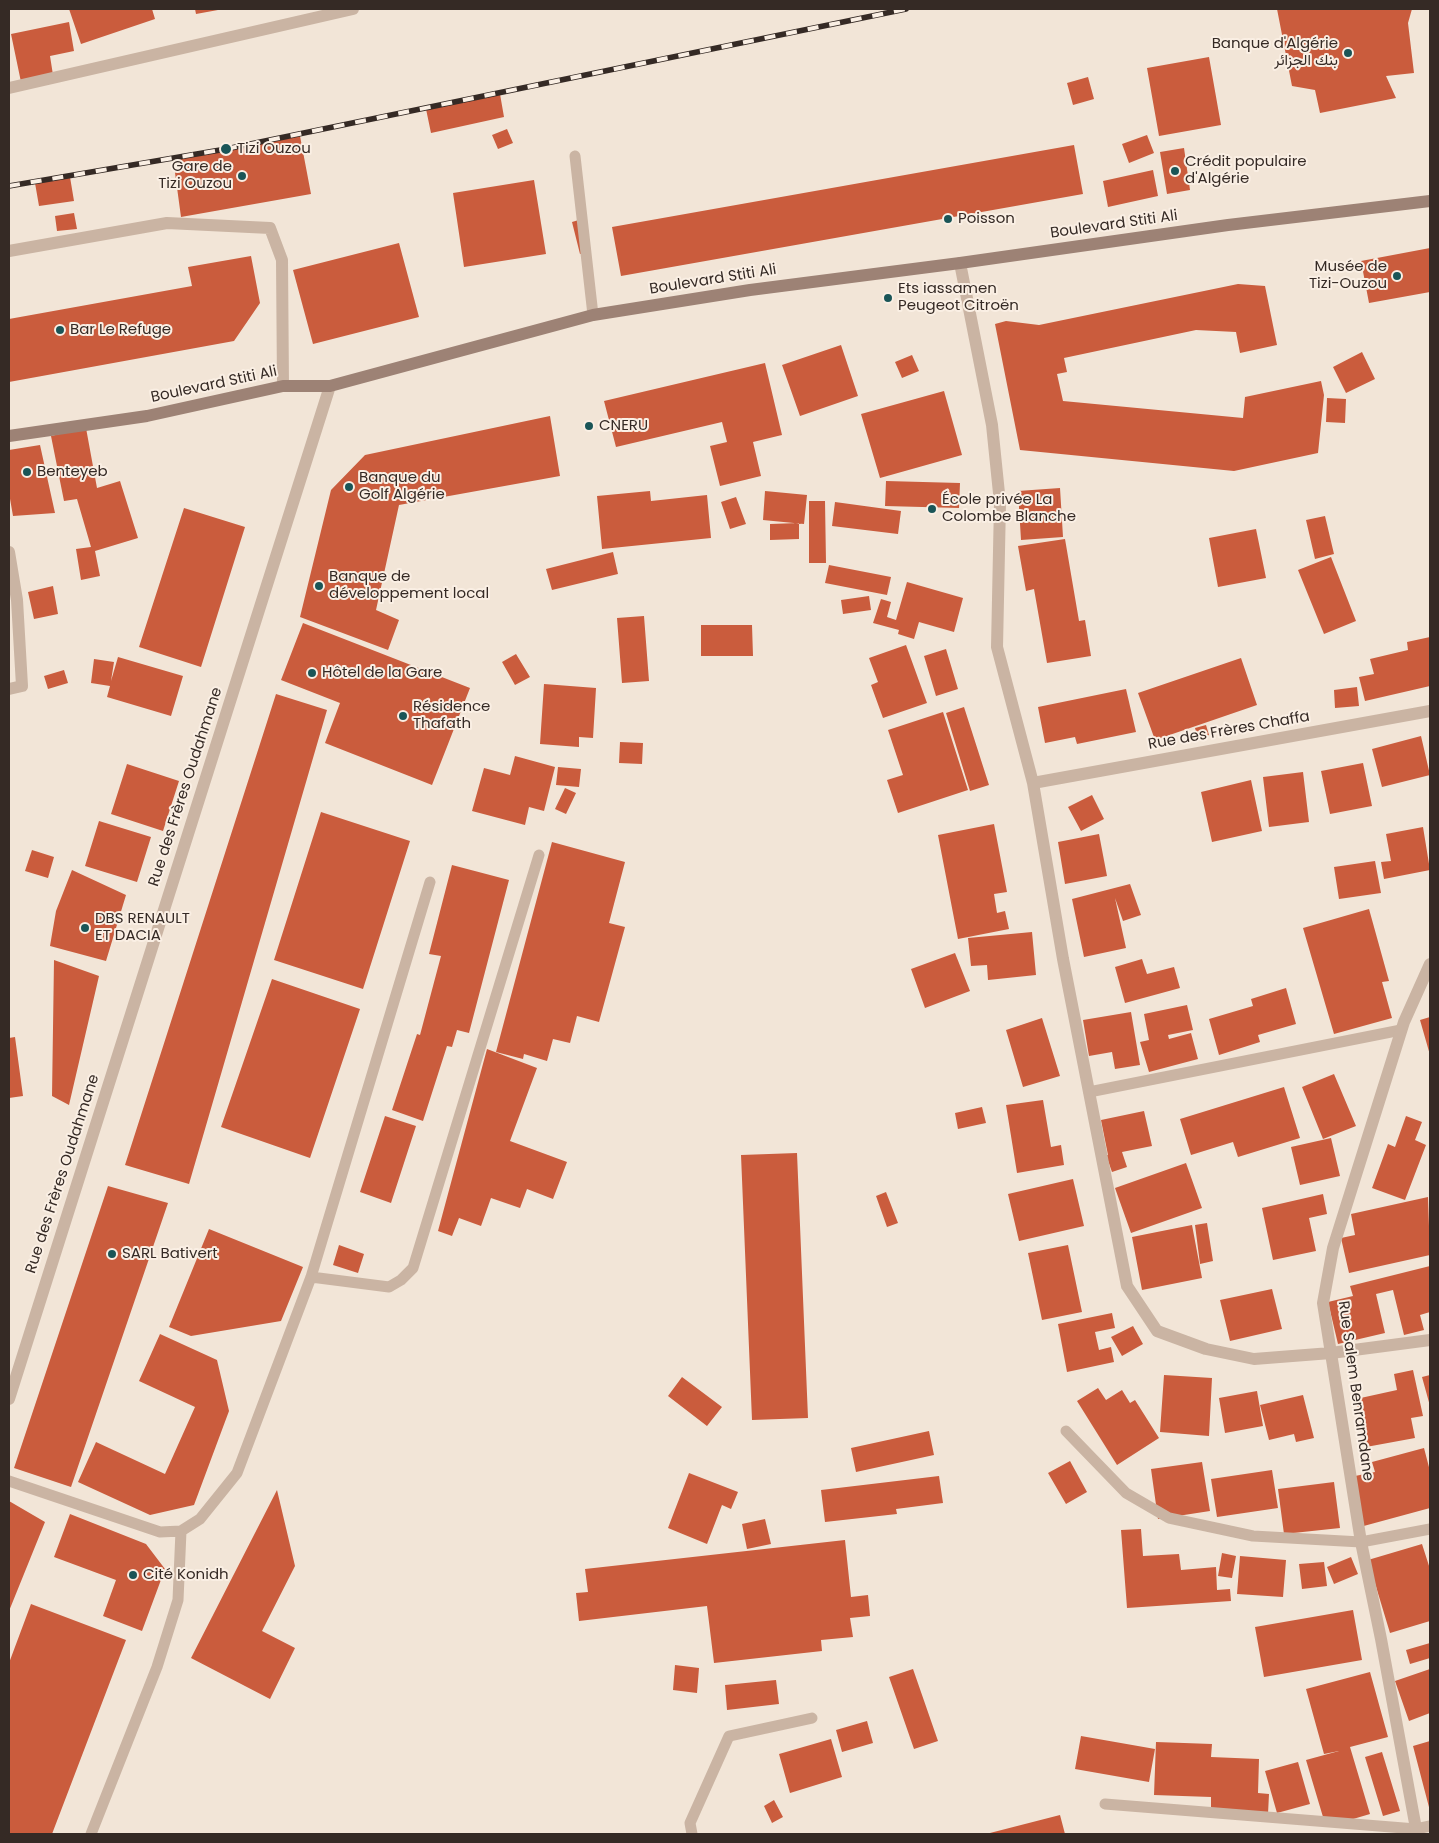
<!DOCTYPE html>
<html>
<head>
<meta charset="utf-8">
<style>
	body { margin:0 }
	#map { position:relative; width:1439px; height:1843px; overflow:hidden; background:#f2e5d7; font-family:Poppins,sans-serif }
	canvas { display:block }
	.frame { position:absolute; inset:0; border:10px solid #352a25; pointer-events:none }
</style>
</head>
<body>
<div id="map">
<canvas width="1439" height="1843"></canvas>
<div class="frame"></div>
</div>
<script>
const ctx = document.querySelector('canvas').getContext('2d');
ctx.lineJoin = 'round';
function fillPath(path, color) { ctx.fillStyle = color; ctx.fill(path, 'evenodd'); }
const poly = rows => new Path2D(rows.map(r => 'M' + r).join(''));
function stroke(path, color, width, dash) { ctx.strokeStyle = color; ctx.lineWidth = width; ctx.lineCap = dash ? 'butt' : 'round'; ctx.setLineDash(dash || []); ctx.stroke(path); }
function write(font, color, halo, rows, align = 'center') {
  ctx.font = font + ' Poppins,Vazirmatn,sans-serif'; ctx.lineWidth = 4; ctx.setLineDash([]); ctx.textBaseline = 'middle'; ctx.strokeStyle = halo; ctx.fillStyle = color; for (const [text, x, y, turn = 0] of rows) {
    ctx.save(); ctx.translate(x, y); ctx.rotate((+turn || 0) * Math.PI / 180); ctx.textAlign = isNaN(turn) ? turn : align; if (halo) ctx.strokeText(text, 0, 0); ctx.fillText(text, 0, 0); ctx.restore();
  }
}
const building = poly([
	[69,9,152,9,155,19,81,44],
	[195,9,218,9,218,10,196,14],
	[1277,9,1412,9,1408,23,1414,73,1386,76,1396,98,1320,113,1315,90,1292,86],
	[69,22,74,51,50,56,53,75,21,82,11,34],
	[1209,57,1221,125,1159,136,1147,68],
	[1088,77,1094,99,1073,105,1067,83],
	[500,94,504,117,431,133,426,109],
	[507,129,513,143,498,149,492,135],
	[1147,135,1154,153,1129,163,1122,144],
	[300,136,311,194,181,217,173,158],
	[1074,145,1083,194,621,276,612,227],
	[1184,148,1190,190,1167,194,1160,152],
	[1153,170,1158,196,1108,207,1103,181],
	[70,177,74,201,39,206,35,183],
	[534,180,546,254,464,267,453,193],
	[74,213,77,229,57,231,55,216],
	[582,219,591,251,580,254,572,222],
	[399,243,419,317,313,344,293,270],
	[1430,248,1430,292,1369,303,1361,261],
	[251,256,260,303,234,341,9,382,9,319,192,286,188,267],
	[1238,284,1265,286,1277,345,1240,353,1236,332,1196,330,1064,358,1067,372,1057,374,1063,401,1243,418,1245,397,1321,381,1324,395,1318,453,1234,471,1020,450,995,324,1006,321,1039,325],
	[841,345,858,396,800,416,782,365],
	[1362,352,1375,379,1346,393,1333,367],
	[912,355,919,371,902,378,895,362],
	[765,363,782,435,753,442,761,476,720,486,710,446,727,442,722,422,616,447,604,401],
	[944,391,962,455,880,478,861,414],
	[1327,398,1346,399,1345,423,1326,422],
	[550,416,560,476,399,505,376,610,399,620,388,650,300,617,331,490,365,455],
	[86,428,97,488,120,481,138,538,95,551,100,576,81,580,76,549,91,547,77,499,64,501,51,436],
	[40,445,55,513,13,516,9,493,9,450],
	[886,481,960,483,959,508,885,506],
	[1060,488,1063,537,1021,540,1018,491],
	[650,491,651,501,707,495,711,538,602,549,597,496],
	[765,491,807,495,804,524,763,520],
	[736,497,746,524,730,529,721,502],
	[809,501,825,501,826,563,809,563],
	[835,502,901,511,898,534,832,526],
	[184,508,245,527,201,667,139,647],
	[1325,516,1334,554,1315,559,1306,520],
	[799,523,799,539,770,540,770,524],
	[1256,529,1266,578,1218,587,1209,538],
	[1065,539,1079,621,1085,620,1091,656,1047,663,1034,589,1026,591,1018,546],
	[613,552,618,574,552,590,546,569],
	[1331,557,1356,621,1324,634,1298,570],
	[829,565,891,577,887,595,825,583],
	[907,582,963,598,954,632,919,622,914,639,898,634,899,630,873,623,881,599,891,602,887,617,896,620],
	[53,586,58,614,34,619,28,592],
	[869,596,871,610,843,614,841,600],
	[644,616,649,681,622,683,617,618],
	[303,623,470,688,432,785,325,743,340,703,281,680],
	[701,625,752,625,753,656,701,656],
	[1430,637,1430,686,1365,701,1359,677,1374,674,1370,659,1408,650,1407,642],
	[906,645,927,703,883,718,871,685,878,682,869,658],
	[946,649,958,689,936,696,924,656],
	[516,654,530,677,515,685,502,662],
	[118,657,183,676,171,716,107,697,110,686,91,683,94,659,114,662,111,681],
	[1241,658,1257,705,1155,740,1138,693],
	[64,670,68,683,48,689,44,676],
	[544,684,596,688,593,738,579,737,579,747,540,744],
	[1357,687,1359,706,1335,708,1334,690],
	[1126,689,1136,732,1077,744,1075,737,1045,743,1038,707],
	[276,694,327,710,189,1184,125,1165],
	[964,707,989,785,970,791,946,713],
	[943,712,968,790,898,813,887,780,903,775,888,730],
	[1206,725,1209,735,1198,739,1195,728],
	[1421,736,1430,775,1382,787,1372,749],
	[620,742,643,743,642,764,619,763],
	[515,756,555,767,544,811,529,807,525,825,472,811,484,768,510,775],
	[1363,763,1372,806,1330,814,1321,771],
	[127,764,179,781,163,831,111,814],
	[558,767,581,769,579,787,556,785],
	[1303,772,1309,822,1269,827,1263,777],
	[1251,780,1262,831,1212,842,1201,792],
	[565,788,576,793,566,814,555,809],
	[1092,795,1104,819,1081,831,1068,807],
	[321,812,410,841,363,989,274,960],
	[99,821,151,837,137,882,85,866],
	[994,824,1007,892,994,894,997,913,1005,911,1009,929,958,939,938,835],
	[1423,827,1430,870,1384,879,1381,862,1391,861,1386,834],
	[1099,834,1107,876,1065,884,1058,842],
	[552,842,625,862,609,923,625,927,599,1022,577,1016,570,1043,553,1039,547,1061,524,1054,523,1059,496,1052],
	[32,850,54,857,48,878,25,871],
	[1375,861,1381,893,1339,899,1334,867],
	[452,865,509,880,469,1033,457,1030,452,1047,447,1046,423,1121,392,1110,417,1034,420,1035,441,956,429,954],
	[72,870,126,895,106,961,50,946,56,911],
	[1130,884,1141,915,1123,921,1115,898,1126,948,1084,957,1072,899],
	[1369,909,1389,981,1382,982,1392,1018,1334,1034,1303,928],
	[1032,932,1036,975,988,980,987,965,971,966,968,938],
	[955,953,970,991,925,1008,911,969],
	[1142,959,1147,974,1174,967,1180,988,1125,1003,1115,967],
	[54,960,99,976,69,1105,52,1096],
	[272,979,360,1009,310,1158,221,1127],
	[1286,988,1296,1024,1258,1035,1260,1042,1219,1055,1209,1019,1253,1006,1251,999],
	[1187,1005,1193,1030,1168,1035,1169,1039,1191,1033,1198,1059,1149,1072,1140,1042,1149,1040,1144,1014],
	[1131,1012,1140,1065,1115,1069,1112,1052,1089,1056,1083,1020],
	[1430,1017,1430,1055,1420,1020],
	[1042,1018,1060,1076,1023,1087,1006,1030],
	[15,1037,23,1096,9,1098,9,1038],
	[487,1049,537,1068,510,1141,567,1162,553,1199,527,1189,520,1208,491,1198,481,1226,459,1218,452,1236,438,1231],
	[1334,1074,1356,1126,1323,1139,1302,1087],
	[1284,1087,1300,1138,1238,1157,1233,1142,1191,1155,1180,1119],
	[1043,1100,1051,1147,1061,1145,1064,1165,1017,1173,1006,1105],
	[982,1107,986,1123,958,1129,955,1113],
	[1144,1111,1152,1146,1122,1152,1127,1167,1112,1172,1106,1155,1108,1155,1101,1120],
	[385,1116,416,1126,391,1203,360,1192],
	[1406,1116,1422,1122,1415,1140,1426,1145,1405,1200,1372,1188,1388,1144,1395,1147],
	[1331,1138,1340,1176,1300,1185,1291,1147],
	[797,1153,808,1418,752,1420,741,1155],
	[1186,1163,1202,1208,1131,1233,1115,1188],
	[1073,1179,1084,1226,1019,1241,1008,1194],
	[108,1186,168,1203,71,1487,14,1468],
	[886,1192,898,1223,887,1227,876,1196],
	[1323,1194,1327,1214,1309,1218,1316,1251,1273,1260,1262,1208],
	[1428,1197,1430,1255,1349,1273,1341,1238,1355,1235,1351,1214],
	[1207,1223,1213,1261,1200,1264,1195,1225],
	[1192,1225,1202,1278,1142,1290,1132,1237],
	[209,1229,303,1267,281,1321,191,1336,169,1327],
	[339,1245,364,1254,358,1273,333,1265],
	[1068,1245,1082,1312,1042,1320,1028,1253],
	[1430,1266,1430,1312,1420,1315,1424,1330,1404,1335,1393,1290,1376,1294,1385,1333,1338,1344,1328,1302,1353,1296,1350,1286],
	[1272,1289,1282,1329,1230,1341,1220,1300],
	[1112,1313,1115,1328,1095,1332,1099,1350,1111,1347,1114,1362,1067,1372,1058,1324],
	[1133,1326,1143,1344,1122,1356,1111,1337],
	[160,1334,217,1360,229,1411,194,1505,150,1515,78,1482,96,1442,165,1474,195,1407,139,1381],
	[1413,1370,1423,1416,1411,1418,1415,1438,1366,1447,1356,1399,1397,1390,1394,1374],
	[1164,1375,1212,1378,1209,1436,1160,1432],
	[1430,1375,1430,1406,1422,1377],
	[682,1377,722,1407,707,1426,668,1396],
	[1098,1388,1106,1400,1122,1390,1130,1403,1135,1400,1159,1438,1117,1465,1077,1401],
	[1257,1391,1263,1426,1225,1433,1219,1398],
	[1303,1395,1314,1438,1296,1442,1294,1434,1269,1440,1260,1405],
	[929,1431,934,1455,856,1472,851,1448],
	[1424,1448,1430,1471,1430,1508,1360,1527,1355,1476,1375,1472,1372,1462],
	[1070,1461,1087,1492,1066,1504,1048,1473],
	[1202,1462,1210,1511,1158,1519,1151,1469],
	[1272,1470,1278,1508,1217,1517,1211,1479],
	[689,1473,738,1492,731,1509,722,1505,707,1544,668,1528],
	[939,1476,943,1503,896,1509,897,1514,825,1522,821,1490],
	[1334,1482,1340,1528,1284,1534,1278,1489],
	[277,1490,295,1566,262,1631,295,1648,270,1699,191,1658],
	[9,1501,45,1522,9,1611],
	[70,1514,146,1544,165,1569,142,1631,103,1616,116,1580,54,1557],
	[765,1519,771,1544,747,1549,742,1524],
	[1141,1529,1143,1556,1179,1554,1181,1570,1216,1567,1217,1590,1230,1589,1231,1601,1127,1608,1121,1530],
	[845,1540,851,1597,868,1595,870,1616,850,1618,853,1637,821,1640,822,1651,714,1663,707,1606,579,1621,576,1593,588,1592,585,1569],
	[1422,1544,1430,1569,1430,1621,1390,1633,1368,1560],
	[1222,1553,1236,1556,1232,1578,1218,1576],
	[1240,1556,1286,1560,1283,1597,1237,1594],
	[1351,1557,1358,1574,1334,1584,1327,1567],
	[1324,1562,1327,1586,1302,1589,1299,1564],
	[31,1604,126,1640,52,1834,9,1834,9,1663],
	[1353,1610,1362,1660,1264,1677,1255,1627],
	[1430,1643,1430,1658,1410,1664,1406,1650],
	[675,1665,699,1668,697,1693,673,1690],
	[913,1669,938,1741,914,1749,889,1677],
	[1430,1669,1430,1713,1409,1721,1395,1681],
	[1370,1672,1388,1737,1350,1747,1370,1814,1326,1827,1306,1760,1339,1751,1324,1754,1306,1689],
	[776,1680,779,1704,727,1710,725,1685],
	[867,1721,873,1743,842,1752,836,1730],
	[1081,1736,1155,1749,1149,1782,1075,1769],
	[831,1739,842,1777,790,1793,779,1754],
	[1430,1741,1430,1811,1413,1746],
	[1156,1742,1212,1744,1211,1757,1259,1759,1258,1793,1269,1794,1268,1814,1211,1812,1211,1797,1154,1795],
	[1382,1752,1400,1811,1383,1816,1365,1757],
	[1298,1762,1310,1804,1277,1813,1265,1771],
	[774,1800,783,1817,772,1823,764,1806],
	[1060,1815,1065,1834,986,1834]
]);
const lane = poly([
	[575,156,593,315],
	[1089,1092,1401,1030],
	[311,1277,389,1287,401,1280,413,1268,539,855],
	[1066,1431,1126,1493,1169,1518,1253,1536,1361,1542,1430,1529],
	[9,1481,160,1532,181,1531,200,1519,237,1473,311,1277,430,882],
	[1105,1804,1416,1829,1430,1826],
	[91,1834,157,1667,178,1600,181,1531],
	[692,1834,690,1823,729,1736,812,1718]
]);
const street = poly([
	[9,88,353,9],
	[9,251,167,223,270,228,282,260,283,386],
	[960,263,992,425,1000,503,997,647,1033,783,1063,959,1127,1286,1157,1331,1206,1349,1254,1359,1331,1353,1430,1340],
	[9,552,17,600,22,686,9,689],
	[1033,783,1430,711],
	[9,1399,330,386],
	[1417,1834,1381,1639,1361,1542,1323,1303,1333,1248,1404,1022,1430,964]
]);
const secondary = poly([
	[9,436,147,416,283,386,330,386,593,315,750,290,960,263,1228,225,1430,201]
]);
const rail = poly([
	[9,186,226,149,906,9]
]);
const markers = [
	[1348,53,5,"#1a5557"],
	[226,149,6,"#1a5557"],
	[1175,171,5,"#1a5557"],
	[242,176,5,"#1a5557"],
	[948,219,5,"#1a5557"],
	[1397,276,5,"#1a5557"],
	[888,298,5,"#1a5557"],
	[60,330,5,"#1a5557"],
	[589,426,5,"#1a5557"],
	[27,472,5,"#1a5557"],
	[349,487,5,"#1a5557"],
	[932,509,5,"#1a5557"],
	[319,586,5,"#1a5557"],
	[312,673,5,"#1a5557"],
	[403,716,5,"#1a5557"],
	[85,928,5,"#1a5557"],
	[112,1254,5,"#1a5557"],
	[133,1575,5,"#1a5557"]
];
const poiNames = [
	["Banque d'Algérie",1338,44,"right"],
	["بنك الجزائر",1338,61,"right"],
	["Tizi Ouzou",237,149],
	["Crédit populaire",1185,162],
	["d'Algérie",1185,179],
	["Gare de",232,167,"right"],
	["Tizi Ouzou",232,184,"right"],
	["Poisson",958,219],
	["Musée de",1387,267,"right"],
	["Tizi-Ouzou",1387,284,"right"],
	["Ets iassamen",898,289],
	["Peugeot Citroën",898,306],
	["Bar Le Refuge",70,330],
	["CNERU",599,426],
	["Benteyeb",37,472],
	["Banque du",359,478],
	["Golf Algérie",359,495],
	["École privée La",942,500],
	["Colombe Blanche",942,517],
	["Banque de",329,577],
	["développement local",329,594],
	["Hôtel de la Gare",322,673],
	["Résidence",413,707],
	["Thafath",413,724],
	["DBS RENAULT",95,919],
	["ET DACIA",95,936],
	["SARL Bativert",122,1254],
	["Cité Konidh",143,1575]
];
const streetNames = [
	["Boulevard Stiti Ali",1114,225,-8],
	["Boulevard Stiti Ali",713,280,-9],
	["Boulevard Stiti Ali",214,385,-12],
	["Rue des Frères Chaffa",1229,731,-10],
	["Rue des Frères Oudahmane",186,787,-72],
	["Rue des Frères Oudahmane",63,1174,-72],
	["Rue Salem Benramdane",1355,1391,82]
];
fillPath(building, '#ca5c3d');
stroke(lane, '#cab4a3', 11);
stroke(street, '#cab4a3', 12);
stroke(secondary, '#9d8275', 12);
stroke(rail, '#352a25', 5.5);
stroke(rail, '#faefe4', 4, [11]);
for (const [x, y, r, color] of markers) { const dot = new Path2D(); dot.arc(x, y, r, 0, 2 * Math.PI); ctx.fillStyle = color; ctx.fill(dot); stroke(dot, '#faefe4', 2); }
write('15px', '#352a25', '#faefe4', poiNames, 'left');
write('15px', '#352a25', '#faefe4', streetNames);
</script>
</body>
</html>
